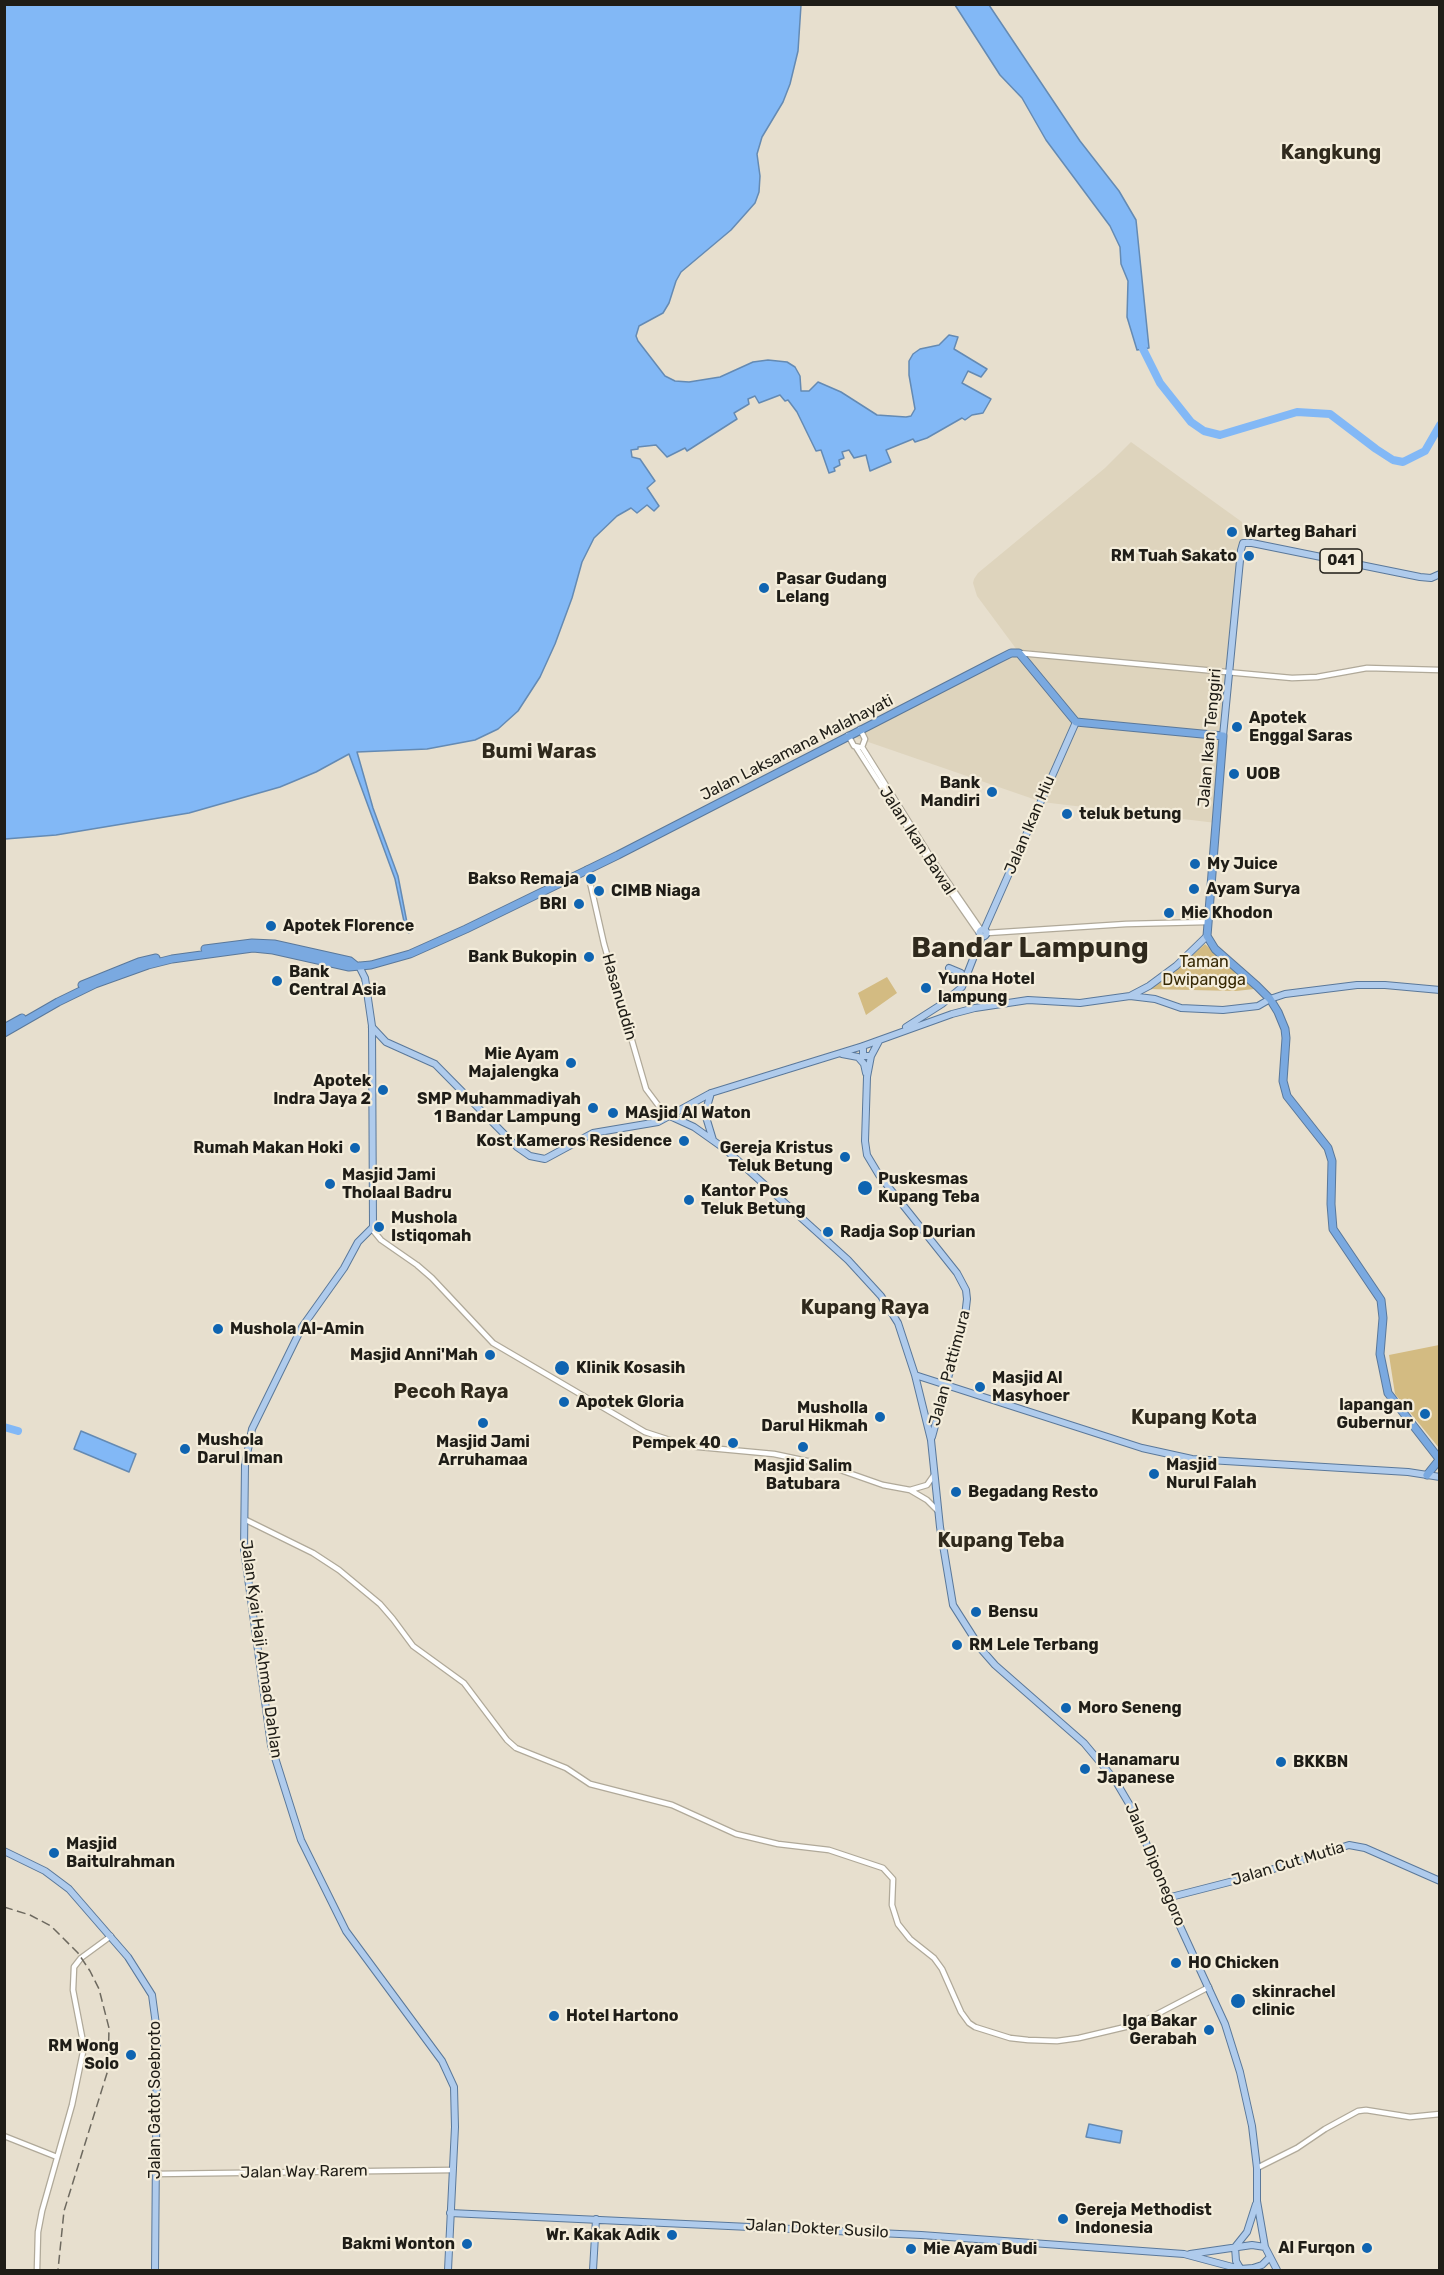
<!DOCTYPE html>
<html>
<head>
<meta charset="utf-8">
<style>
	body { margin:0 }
	#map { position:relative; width:1444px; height:2275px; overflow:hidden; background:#e7dfce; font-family:Rubik,sans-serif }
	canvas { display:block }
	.frame { position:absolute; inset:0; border:6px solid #1f1d17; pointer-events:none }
</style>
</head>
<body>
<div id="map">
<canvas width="1444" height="2275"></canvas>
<div class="frame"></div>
</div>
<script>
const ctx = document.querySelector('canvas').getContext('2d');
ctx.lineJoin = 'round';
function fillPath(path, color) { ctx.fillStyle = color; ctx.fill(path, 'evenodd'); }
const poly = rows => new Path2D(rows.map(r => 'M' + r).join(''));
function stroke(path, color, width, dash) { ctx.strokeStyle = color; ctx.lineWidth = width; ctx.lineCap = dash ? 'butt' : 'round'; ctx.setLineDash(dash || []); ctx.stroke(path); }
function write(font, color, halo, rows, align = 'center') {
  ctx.font = font + ' Rubik,sans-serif'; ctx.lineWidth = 4.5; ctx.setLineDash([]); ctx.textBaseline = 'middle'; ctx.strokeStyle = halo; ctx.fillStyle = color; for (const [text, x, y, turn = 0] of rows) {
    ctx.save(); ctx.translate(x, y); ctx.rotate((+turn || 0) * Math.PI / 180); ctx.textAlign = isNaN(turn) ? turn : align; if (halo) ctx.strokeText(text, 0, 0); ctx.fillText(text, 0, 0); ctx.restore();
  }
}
const built = poly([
	[1131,442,1242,522,1243,543,1216,823,1042,802,848,735,1017,650,977,596,973,583,974,579,978,573,1105,468]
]);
const green = poly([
	[1205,944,1254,989,1236,991,1147,989,1177,969],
	[887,977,897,993,866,1015,858,993],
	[1439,1345,1440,1345,1439,1448,1395,1394,1389,1355]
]);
const water = poly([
	[5,4,801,5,798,51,790,84,783,102,762,137,757,154,760,176,759,192,755,203,731,230,681,272,676,281,669,303,663,313,639,326,636,336,638,341,665,376,675,381,689,382,720,377,753,362,768,360,787,362,795,367,800,376,801,391,809,391,818,382,841,392,877,415,906,417,911,416,915,409,909,375,909,361,913,354,920,349,939,345,949,335,958,337,954,349,987,369,981,377,968,371,962,383,991,399,983,413,972,415,965,420,962,418,927,438,915,442,913,439,886,450,891,462,870,471,866,455,854,458,849,450,842,452,844,458,839,460,840,465,834,468,835,471,829,473,821,450,816,451,797,412,788,400,785,401,780,395,759,403,755,396,748,399,749,404,734,413,737,419,687,451,685,448,667,457,656,445,638,447,638,449,631,450,632,457,640,459,655,481,647,488,659,506,654,511,647,505,637,513,631,508,617,516,594,538,582,562,572,598,555,644,540,677,518,711,498,729,475,740,427,749,357,752,373,808,398,876,409,933,406,931,395,879,349,754,316,772,280,787,189,813,56,835,5,839,5,4],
	[955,5,989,5,1080,141,1119,191,1136,220,1149,348,1137,350,1127,317,1128,281,1121,264,1120,247,1110,226,1046,140,1022,98,1000,75,955,5],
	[81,1431,136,1454,129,1472,74,1449,81,1431],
	[1089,2124,1122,2131,1120,2143,1086,2137,1089,2124]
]);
const river = poly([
	[1143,349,1160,383,1191,422,1204,431,1220,435,1297,412,1330,414,1376,449,1393,460,1403,462,1425,451,1440,425],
	[4,1427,18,1431]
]);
const minor = poly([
	[1019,653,1292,678,1317,677,1367,668,1440,670],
	[860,729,865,739,862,747],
	[848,735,854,746,859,747],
	[856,747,927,858,979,933],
	[862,747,932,859,981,930],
	[587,869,604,944,646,1089,658,1105,670,1116],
	[987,933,1126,924,1207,922],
	[372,1229,381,1240,417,1265,432,1278,493,1343,645,1432,688,1446,774,1454,826,1465,883,1485,910,1490,927,1500,938,1511],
	[910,1490,927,1485,934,1475],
	[246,1520,313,1553,339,1570,380,1604,393,1619,413,1646,464,1683,507,1740,516,1748,566,1768,590,1784,672,1805,736,1834,778,1844,829,1850,883,1868,893,1879,892,1905,898,1924,910,1939,934,1958,942,1969,961,2012,969,2023,975,2027,1010,2038,1028,2040,1057,2041,1079,2038,1138,2024,1209,1987],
	[4,2136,57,2157],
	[1257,2168,1297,2148,1325,2129,1358,2111,1366,2110,1410,2117,1440,2114],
	[155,2174,452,2170],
	[37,2270,38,2232,42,2211,72,2105,83,2052,83,2042,73,1990,74,1967,81,1958,111,1936]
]);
const major = poly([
	[1223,736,1241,550,1243,543,1252,543,1420,577,1431,578,1440,574],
	'979.5 933a3.5 3.5 0 1 1 7 0a3.5 3.5 0 1 1-7 0Z',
	[984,930,1076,722],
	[359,966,365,978,372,1026,373,1227,358,1242,344,1268,302,1327,252,1429,245,1465,244,1549,271,1745,301,1840,346,1931,442,2061,454,2087,455,2127,448,2270],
	[949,968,961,973,963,984],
	[1130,996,1155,999,1181,1008,1223,1010,1258,1006,1270,999,1285,994,1357,985,1385,985,1440,990],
	[372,1027,386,1042,435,1064,517,1147,530,1156,545,1159,593,1133,658,1122,711,1093,863,1046,952,1014,975,1008,1028,1000,1080,1003,1130,996,1149,986,1176,966,1207,936],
	[906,1027,942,1004,962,987,982,936],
	[879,1041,871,1056,867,1077,865,1141,867,1155,879,1175,957,1273,966,1290,967,1299,965,1316,932,1437],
	[863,1046,863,1056,871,1056],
	[842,1054,858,1057,864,1064,866,1073],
	[711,1093,706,1110,706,1117,713,1140],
	[670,1116,694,1127,725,1149,848,1260,881,1296,898,1323,915,1375,931,1440,940,1527,953,1605,981,1649,995,1665,1084,1743,1115,1780,1135,1814,1167,1898,1225,2024,1240,2072,1252,2126,1257,2168,1257,2201,1265,2247,1277,2270],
	[915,1375,1142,1448,1192,1459,1408,1472,1440,1477],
	[4,1851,45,1871,69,1889,128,1957,152,1995,157,2032,155,2270],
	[1167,1898,1245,1878,1349,1845,1365,1848,1440,1881],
	[450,2213,921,2235,1184,2254,1240,2269,1253,2268,1262,2265,1269,2258],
	[1190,2254,1252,2245,1265,2247],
	[1240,2268,1236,2261,1235,2247,1247,2232,1256,2204],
	[593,2270,596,2219]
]);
const highway = poly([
	[205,949,252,943,274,944,350,961,355,965],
	[82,985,139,962,156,958],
	[4,1028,22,1018],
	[4,1033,58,1002,95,984,148,965,172,959,253,948,273,950,349,967,371,965,410,954,466,929,618,855,995,661,1011,653,1019,653,1076,722,1223,736,1207,936,1215,949,1257,986,1270,999,1278,1012,1285,1029,1286,1038,1283,1081,1287,1096,1328,1148,1332,1161,1331,1204,1333,1229,1381,1300,1383,1318,1380,1354,1388,1393,1440,1460],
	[1427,1475,1439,1460]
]);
const rail = poly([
	[4,1907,30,1915,51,1926,78,1953,90,1971,99,1989,109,2028,108,2070,64,2211,58,2270]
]);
const markers = [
	[1232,532,6,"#0f64b1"],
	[1249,556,6,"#0f64b1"],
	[764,588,6,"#0f64b1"],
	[1237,727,6,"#0f64b1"],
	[1234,774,6,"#0f64b1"],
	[992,792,6,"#0f64b1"],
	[1067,814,6,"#0f64b1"],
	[1195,864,6,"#0f64b1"],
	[591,879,6,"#0f64b1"],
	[1194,889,6,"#0f64b1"],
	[599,891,6,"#0f64b1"],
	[579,904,6,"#0f64b1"],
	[1169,913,6,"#0f64b1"],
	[271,926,6,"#0f64b1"],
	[589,957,6,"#0f64b1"],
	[277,981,6,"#0f64b1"],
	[926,988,6,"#0f64b1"],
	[571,1063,6,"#0f64b1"],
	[383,1090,6,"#0f64b1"],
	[593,1108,6,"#0f64b1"],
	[613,1113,6,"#0f64b1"],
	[684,1141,6,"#0f64b1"],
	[355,1148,6,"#0f64b1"],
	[845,1157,6,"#0f64b1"],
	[330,1184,6,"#0f64b1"],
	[865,1188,8,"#0f64b1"],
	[689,1200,6,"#0f64b1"],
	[379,1227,6,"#0f64b1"],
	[828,1232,6,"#0f64b1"],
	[218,1329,6,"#0f64b1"],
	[490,1355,6,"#0f64b1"],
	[562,1368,8,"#0f64b1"],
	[980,1387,6,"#0f64b1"],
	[564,1402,6,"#0f64b1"],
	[1425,1414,6,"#0f64b1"],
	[880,1417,6,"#0f64b1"],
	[483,1423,6,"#0f64b1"],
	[733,1443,6,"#0f64b1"],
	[803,1447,6,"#0f64b1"],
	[185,1449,6,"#0f64b1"],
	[1154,1474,6,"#0f64b1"],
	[956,1492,6,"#0f64b1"],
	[976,1612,6,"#0f64b1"],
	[957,1645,6,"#0f64b1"],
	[1066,1708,6,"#0f64b1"],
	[1281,1762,6,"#0f64b1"],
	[1085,1769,6,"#0f64b1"],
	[54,1853,6,"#0f64b1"],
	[1176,1963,6,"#0f64b1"],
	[1238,2001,8,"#0f64b1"],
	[554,2016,6,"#0f64b1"],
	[1209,2030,6,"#0f64b1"],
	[131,2055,6,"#0f64b1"],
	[1063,2219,6,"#0f64b1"],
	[672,2235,6,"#0f64b1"],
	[467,2244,6,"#0f64b1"],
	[1367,2248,6,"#0f64b1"],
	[911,2249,6,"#0f64b1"]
];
const shields = [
	[1341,561,42]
];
const shieldNames = [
	["041",1341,561]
];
const poiNames = [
	["Warteg Bahari",1244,532],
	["RM Tuah Sakato",1237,556,"right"],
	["Pasar Gudang",776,579],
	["Lelang",776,597],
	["Apotek",1249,718],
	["Enggal Saras",1249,736],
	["UOB",1246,774],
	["Bank",980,783,"right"],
	["Mandiri",980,801,"right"],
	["teluk betung",1079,814],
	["My Juice",1207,864],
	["Bakso Remaja",579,879,"right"],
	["Ayam Surya",1206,889],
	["CIMB Niaga",611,891],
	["BRI",567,904,"right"],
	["Mie Khodon",1181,913],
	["Apotek Florence",283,926],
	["Bank Bukopin",577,957,"right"],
	["Bank",289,972],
	["Central Asia",289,990],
	["Yunna Hotel",938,979],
	["lampung",938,997],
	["Mie Ayam",559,1054,"right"],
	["Majalengka",559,1072,"right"],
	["Apotek",371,1081,"right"],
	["Indra Jaya 2",371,1099,"right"],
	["SMP Muhammadiyah",581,1099,"right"],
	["1 Bandar Lampung",581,1117,"right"],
	["MAsjid Al Waton",625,1113],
	["Kost Kameros Residence",672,1141,"right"],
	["Rumah Makan Hoki",343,1148,"right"],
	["Gereja Kristus",833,1148,"right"],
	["Teluk Betung",833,1166,"right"],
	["Masjid Jami",342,1175],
	["Tholaal Badru",342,1193],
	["Puskesmas",878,1179],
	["Kupang Teba",878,1197],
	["Kantor Pos",701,1191],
	["Teluk Betung",701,1209],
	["Mushola",391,1218],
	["Istiqomah",391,1236],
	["Radja Sop Durian",840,1232],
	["Mushola Al-Amin",230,1329],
	["Masjid Anni'Mah",478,1355,"right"],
	["Klinik Kosasih",576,1368],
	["Masjid Al",992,1378],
	["Masyhoer",992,1396],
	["Apotek Gloria",576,1402],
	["lapangan",1413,1405,"right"],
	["Gubernur",1413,1423,"right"],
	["Musholla",868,1408,"right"],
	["Darul Hikmah",868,1426,"right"],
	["Mushola",197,1440],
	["Darul Iman",197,1458],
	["Masjid Jami",483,1442,"center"],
	["Arruhamaa",483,1460,"center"],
	["Pempek 40",721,1443,"right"],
	["Masjid",1166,1465],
	["Nurul Falah",1166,1483],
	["Masjid Salim",803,1466,"center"],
	["Batubara",803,1484,"center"],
	["Begadang Resto",968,1492],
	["Bensu",988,1612],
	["RM Lele Terbang",969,1645],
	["Moro Seneng",1078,1708],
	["Hanamaru",1097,1760],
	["Japanese",1097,1778],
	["BKKBN",1293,1762],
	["Masjid",66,1844],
	["Baitulrahman",66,1862],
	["HO Chicken",1188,1963],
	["skinrachel",1252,1992],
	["clinic",1252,2010],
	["Hotel Hartono",566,2016],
	["Iga Bakar",1197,2021,"right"],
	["Gerabah",1197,2039,"right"],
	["RM Wong",119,2046,"right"],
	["Solo",119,2064,"right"],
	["Gereja Methodist",1075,2210],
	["Indonesia",1075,2228],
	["Wr. Kakak Adik",660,2235,"right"],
	["Bakmi Wonton",455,2244,"right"],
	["Al Furqon",1355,2248,"right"],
	["Mie Ayam Budi",923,2249]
];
const streetNames = [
	["Jalan Ikan Tenggiri",1210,738,-85],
	["Jalan Laksamana Malahayati",797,748,-27],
	["Jalan Ikan Hiu",1030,825,-67],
	["Jalan Ikan Bawal",917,841,57],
	["Hasanuddin",619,997,74],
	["Jalan Pattimura",950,1368,-75],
	["Jalan Kyai Haji Ahmad Dahlan",261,1649,82],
	["Jalan Cut Mutia",1288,1864,-17],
	["Jalan Diponegoro",1155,1865,67],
	["Jalan Gatot Soebroto",155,2100,-90],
	["Jalan Way Rarem",304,2172,-1],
	["Jalan Dokter Susilo",817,2229,3]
];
const parkNames = [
	["Taman",1204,962],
	["Dwipangga",1204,980]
];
const quarterNames = [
	["Kangkung",1331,153],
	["Bumi Waras",539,752],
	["Kupang Raya",865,1308],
	["Pecoh Raya",451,1392],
	["Kupang Kota",1194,1418],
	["Kupang Teba",1001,1541]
];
const townNames = [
	["Bandar Lampung",1030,949]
];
fillPath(built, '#ded4bd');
fillPath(green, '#d3bb82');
fillPath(water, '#82b8f6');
stroke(water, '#648ab3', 1.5);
stroke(river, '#82b8f6', 8);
stroke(minor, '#b0a999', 7);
stroke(major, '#5a789a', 8);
stroke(highway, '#5a789a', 9);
stroke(minor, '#fff', 4.5);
stroke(major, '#afcbec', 6);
stroke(highway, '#7aa9e0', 7);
stroke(rail, '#6d695f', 1.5, [9, 4.5]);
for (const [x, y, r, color] of markers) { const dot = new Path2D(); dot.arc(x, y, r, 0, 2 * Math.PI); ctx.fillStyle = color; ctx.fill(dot); stroke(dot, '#f4eddb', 2); }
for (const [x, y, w] of shields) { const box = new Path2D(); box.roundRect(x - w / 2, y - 12, w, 24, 4.5); ctx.fillStyle = '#f4eddb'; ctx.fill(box); stroke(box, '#1f1d17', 1.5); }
write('bold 15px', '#1f1d17', null, shieldNames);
write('bold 16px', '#1f1d17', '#f4eddb', poiNames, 'left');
write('16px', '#1f1d17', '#f4eddb', streetNames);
write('16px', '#362804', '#f4eddb', parkNames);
write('bold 20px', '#302a1d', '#f4eddb', quarterNames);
write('bold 28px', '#302a1d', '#f4eddb', townNames);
</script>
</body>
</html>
